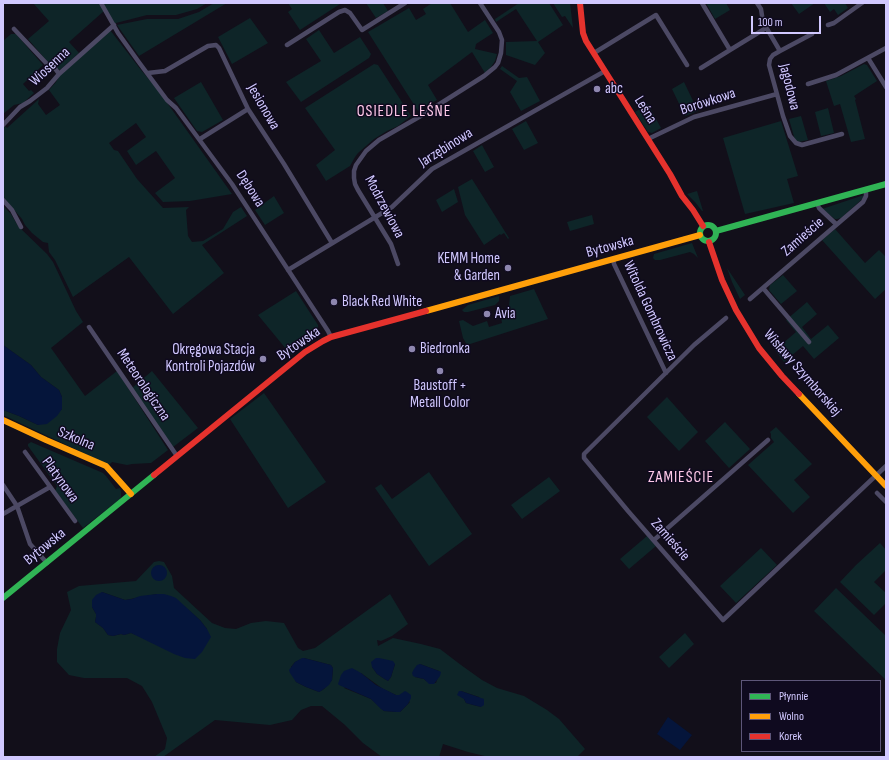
<!DOCTYPE html>
<html>
<head>
<meta charset="utf-8">
<style>
	body { margin:0 }
	#map { position:relative; width:889px; height:760px; overflow:hidden; background:#120f1a; font-family:"Sofia Sans Condensed",sans-serif }
	canvas { display:block }
	.frame { position:absolute; inset:0; border:4px solid #d1c8ff; pointer-events:none }
	.legend { position:absolute; left:741px; top:680px; width:140px; height:72px; box-sizing:border-box; background:#0f0a1f; border:1px solid #5d5679; margin:0; padding:5px 7px; list-style:none; font-size:12px; color:#d1c8ff }
	.legend li { display:flex; align-items:center; gap:8px; height:20px }
	.legend b { width:20px; border:1px solid #5d5679 }
	.scale { position:absolute; left:751px; top:16px; width:70px; height:18px; box-sizing:border-box; border:2px solid #d1c8ff; border-top:0; padding-left:5px; font-size:12px; line-height:14px; white-space:nowrap; color:#d1c8ff; -webkit-text-stroke:3px #0f0a1f; paint-order:stroke }
</style>
</head>
<body>
<div id="map">
<canvas width="889" height="760"></canvas>
<div class="frame"></div>
<ul class="legend">
<li><b style="height:5px;background:#30b455"></b>Płynnie</li>
<li><b style="height:5px;background:#ff9f0a"></b>Wolno</li>
<li><b style="height:5px;background:#e5322d"></b>Korek</li>
</ul>
<div class="scale">100 m</div>
</div>
<script>
const ctx = document.querySelector('canvas').getContext('2d');
ctx.lineJoin = 'round';
function fillPath(path, color) { ctx.fillStyle = color; ctx.fill(path, 'evenodd'); }
const poly = rows => new Path2D(rows.map(r => 'M' + r).join(''));
function stroke(path, color, width, dash) { ctx.strokeStyle = color; ctx.lineWidth = width; ctx.lineCap = dash ? 'butt' : 'round'; ctx.setLineDash(dash || []); ctx.stroke(path); }
function write(font, color, halo, rows, align = 'center') {
  ctx.font = font + ' "Sofia Sans Condensed",sans-serif'; ctx.lineWidth = 3; ctx.setLineDash([]); ctx.textBaseline = 'middle'; ctx.strokeStyle = halo; ctx.fillStyle = color; for (const [text, x, y, turn = 0] of rows) {
    ctx.save(); ctx.translate(x, y); ctx.rotate((+turn || 0) * Math.PI / 180); ctx.textAlign = isNaN(turn) ? turn : align; if (halo) ctx.strokeText(text, 0, 0); ctx.fillText(text, 0, 0); ctx.restore();
  }
}
const green = poly([
	[33,3,207,3,197,9,176,15,147,15,116,23,114,23,104,11,69,42,79,53,60,70,47,61,28,39,49,21],
	[214,3,227,3,139,56,117,25,147,19,178,19,199,12],
	[288,3,339,3,340,4,300,30,288,12,292,9],
	[366,3,383,3,388,11,376,18],
	[432,3,450,3,468,32,485,20,493,33,476,44,475,49,497,54,495,61,491,67,485,73,472,52,428,85,437,100,418,111,368,32,409,8,416,20,426,14,423,9],
	[519,3,549,3,563,25,538,42,545,53,535,65,506,55,506,42,537,41,516,9,496,22,495,19],
	[553,3,570,3,573,28,565,16,562,17],
	[706,3,726,3,730,10,715,19],
	[791,3,815,3,799,14],
	[824,3,845,3,848,8,838,15,834,9,830,12],
	[250,18,268,43,232,64,218,37],
	[110,30,141,70,158,90,232,194,190,201,163,202,155,193,175,178,156,151,136,165,127,151,146,137,136,123,109,143,114,150,118,151,137,179,163,208,189,207,186,210,188,236,192,242,203,241,223,229,233,212,241,207,247,216,202,245,224,273,173,314,129,257,73,297,55,260,49,252,48,243,43,242,32,233,25,225,22,219,3,197,3,129,5,126,7,128,39,99,38,104,46,115,60,105,49,90,56,82,59,76],
	[319,30,334,53,360,37,371,54,369,58,301,102,286,82,321,61,306,39],
	[11,34,16,34,43,65,23,84,29,91,31,90,34,93,23,103,14,105,3,114,3,41],
	[374,64,378,65,411,116,398,126,387,131,374,139,358,153,355,157,350,166,326,181,316,165,335,150,305,108],
	[864,64,867,65,877,81,854,96,856,99,855,100,865,139,851,142,840,104,834,106,826,81,841,76],
	[502,66,519,78,527,77,540,101,521,111,510,92,517,81,500,69],
	[201,82,223,120,202,132,197,131,174,98],
	[684,82,698,111,685,116,672,89],
	[648,104,661,128,652,133,648,132,635,112],
	[828,108,834,133,821,136,815,112],
	[801,116,808,140,799,142,795,140,789,119],
	[526,121,538,143,524,150,512,129],
	[781,121,798,176,787,179,794,203,745,214,723,138],
	[482,145,494,167,485,172,473,151],
	[472,179,509,238,508,239,504,233,501,235,500,234,484,245,465,215,458,187],
	[454,189,458,202,442,212,436,200],
	[697,191,703,211,702,211,695,202,687,194],
	[864,195,863,198,860,201,841,218,837,219,835,219,822,209],
	[274,196,284,213,265,225,255,210],
	[3,206,11,214,18,226,47,254,53,262,76,311,83,322,51,348,85,396,117,371,168,450,151,463,132,464,127,465,112,462,109,465,3,415,3,410,19,416,38,425,62,409,62,397,59,390,41,377,31,365,3,345],
	[592,215,594,224,570,231,567,222],
	[835,229,865,263,879,250,886,257,886,289,875,299,822,240],
	[692,243,698,258,694,254,690,252,660,260,655,260,653,258,654,254],
	[727,268,745,295,740,299,732,282],
	[783,275,797,291,781,304,769,290,770,285],
	[534,289,548,319,467,345,463,338,459,321,463,320,473,326,487,321,489,327,502,323,501,317,509,306,510,296],
	[296,291,318,325,318,334,291,355,258,315],
	[499,296,499,301,495,305,468,312,464,312,462,310,468,305],
	[807,302,817,314,802,327,811,339,828,325,839,338,814,359,803,346,784,362,775,350,796,332,786,320],
	[152,371,198,428,173,447,132,388],
	[264,393,326,482,288,508,230,419],
	[667,397,698,432,679,451,647,417],
	[725,422,750,449,729,468,705,441],
	[776,427,812,464,794,480,810,497,793,513,748,465,774,442,771,438,771,434,770,432],
	[31,442,103,473,106,476,116,489,120,488,121,492,121,497,119,500,83,528,55,491,57,486,28,446,28,444],
	[429,472,472,534,429,566,375,488,381,484,392,499],
	[549,477,560,491,522,519,511,505],
	[647,536,656,546,629,569,620,559],
	[880,543,886,550,886,570,874,582,886,593,886,603,874,615,840,582,856,565],
	[761,548,777,565,736,603,720,586],
	[159,561,164,562,172,576,174,588,212,623,225,628,236,629,251,623,266,621,284,623,298,648,303,651,315,648,390,594,408,624,392,636,381,641,377,640,378,646,393,638,421,644,440,649,461,665,482,680,497,688,524,696,547,710,559,719,585,749,577,757,489,757,468,752,443,744,439,757,382,757,363,743,345,725,322,706,311,706,301,710,292,720,270,725,215,720,163,757,154,757,165,749,167,738,152,702,142,686,127,678,84,678,69,675,57,662,57,649,60,633,71,610,67,592,79,586,136,581,154,562],
	[102,592,125,600,157,594,184,606,200,620,207,629,136,635,131,633,124,635,121,634,113,636,108,635,103,628,95,622,96,617,96,614,92,607],
	[304,658,331,665,333,668,332,680,324,689,319,692,306,687,296,682,291,667,295,662],
	[395,664,391,677,388,681,383,678,377,674,372,667],
	[420,664,439,671,437,680,436,683,426,681,424,679,415,677],
	[361,673,383,689,396,695,399,695,410,702,400,712,384,711,371,699,344,688],
	[461,691,479,697,481,707,466,703,464,699],
	[836,588,886,636,886,680,814,611],
	[685,633,694,644,669,668,659,657]
]);
const water = poly([
	[3,345,31,365,41,377,59,390,62,397,62,409,57,416,47,424,38,425,19,416,3,410],
	'151 573a8 8 0 1 1 16 0a8 8 0 1 1-16 0Z',
	[102,592,125,600,132,599,140,596,157,594,164,594,171,596,176,598,200,620,207,629,211,637,202,652,195,659,185,658,174,654,131,633,124,635,121,634,113,636,108,635,103,628,95,622,96,617,96,614,92,607,92,600,96,595],
	[302,658,304,658,331,665,333,668,332,680,329,685,321,691,319,692,306,687,296,682,290,673,289,670,295,662],
	[376,658,379,658,393,661,395,664,391,677,388,681,383,678,377,674,372,667,371,662],
	[420,664,439,671,441,672,440,676,434,684,429,684,424,679,415,677,413,676,412,673,414,669,417,665],
	[352,668,361,673,376,685,396,695,399,695,405,691,407,692,411,695,411,698,408,704,400,712,396,712,384,711,381,709,371,699,339,685,338,684,341,675,344,671],
	[459,691,461,691,484,699,484,705,481,707,466,703,464,699,457,695],
	[668,717,692,735,680,750,657,734]
]);
const street = poly([
	[101,3,118,33,138,61,167,100,176,108,232,184,328,331,331,337],
	[702,3,730,50,766,28],
	[757,3,761,9,763,22,780,51],
	[828,25,834,23,862,3],
	[14,29,48,65,54,67,59,74],
	[812,34,780,51,773,55,770,59,769,65,783,116,790,136,796,143,802,145,842,134],
	[287,45,339,12,345,10,350,13,362,30,405,3],
	[594,53,656,15,687,65],
	[868,58,886,87],
	[701,68,730,50],
	[148,73,165,71,208,46,216,45,219,48,248,109,284,164,332,243],
	[808,84,836,75,886,48],
	[3,125,20,107,30,101,47,88,59,74,114,25],
	[200,139,248,109],
	[648,139,694,117,777,94],
	[3,200,12,210,21,227],
	[817,203,819,208,836,224],
	[613,259,614,264,666,373],
	[398,264,391,244,358,190,355,184,354,178,354,171,356,165,366,151,379,140,419,117,484,76,495,67,498,63,501,53,502,40,499,32,480,3],
	[288,270,392,207,432,169,605,71],
	[763,288,809,342],
	[750,299,863,202,866,196,866,189],
	[726,318,694,345,584,454,584,458,628,511,723,620,886,466],
	[89,327,177,456],
	[25,452,75,521],
	[3,485,17,506,30,544,47,563],
	[877,493,886,502],
	[3,514,50,487],
	[654,540,735,469,768,440]
]);
const fast = poly([
	'700 233a8 8 0 1 1 16 0a8 8 0 1 1-16 0Z',
	[716,231,886,184],
	[3,598,154,475]
]);
const slow = poly([
	[426,311,700,235],
	[799,394,886,486],
	[3,420,46,440,106,466,131,494]
]);
const jam = poly([
	[580,3,583,33,586,41,670,174,682,196,693,210,703,226],
	[709,242,722,280,736,310,759,348,782,376,799,394],
	[154,475,305,352,323,341,331,337,426,311]
]);
const markers = [
	[597,89,4,"#8e87af"],
	[508,268,4,"#8e87af"],
	[334,302,4,"#8e87af"],
	[487,314,4,"#8e87af"],
	[412,349,4,"#8e87af"],
	[263,359,4,"#8e87af"],
	[440,371,4,"#8e87af"]
];
const streetNames = [
	["Wiosenna",50,67,-43],
	["Jagodowa",789,87,76],
	["Borówkowa",708,102,-18],
	["Jesionowa",263,107,60],
	["Leśna",645,110,58],
	["Jarzębinowa",446,148,-32],
	["Dębowa",250,189,57],
	["Modrzewiowa",384,207,62],
	["Zamieście",803,237,-41],
	["Bytowska",610,247,-15],
	["Witolda Gombrowicza",650,311,65],
	["Bytowska",299,344,-34],
	["Wisławy Szymborskiej",802,373,49],
	["Meteorologiczna",143,385,56],
	["Szkolna",76,439,23],
	["Platynowa",60,480,54],
	["Zamieście",670,540,49],
	["Bytowska",45,547,-39]
];
const poiNames = [
	["abc",605,89],
	["KEMM Home",500,259,"right"],
	["& Garden",500,276,"right"],
	["Black Red White",342,302],
	["Avia",495,314],
	["Biedronka",420,349],
	["Okręgowa Stacja",255,350,"right"],
	["Kontroli Pojazdów",255,367,"right"],
	["Baustoff +",440,386,"center"],
	["Metall Color",440,403,"center"]
];
const neighbourhoodNames = [
	["OSIEDLE LEŚNE",404,112],
	["ZAMIEŚCIE",681,478]
];
fillPath(green, '#0e2528');
fillPath(water, '#05153b');
stroke(street, '#4c4964', 4.5);
stroke(fast, '#30b455', 6);
stroke(slow, '#ff9f0a', 6);
stroke(jam, '#e5322d', 6);
for (const [x, y, r, color] of markers) { const dot = new Path2D(); dot.arc(x, y, r, 0, 2 * Math.PI); ctx.fillStyle = color; ctx.fill(dot); stroke(dot, '#0f0a1f', 1.5); }
write('15px', '#d1c8ff', '#0f0a1f', streetNames);
write('15px', '#d1c8ff', '#0f0a1f', poiNames, 'left');
ctx.letterSpacing = '1px';
write('16px', '#ffcae9', '#0f0a1f', neighbourhoodNames);
ctx.letterSpacing = '0px';
</script>
</body>
</html>
